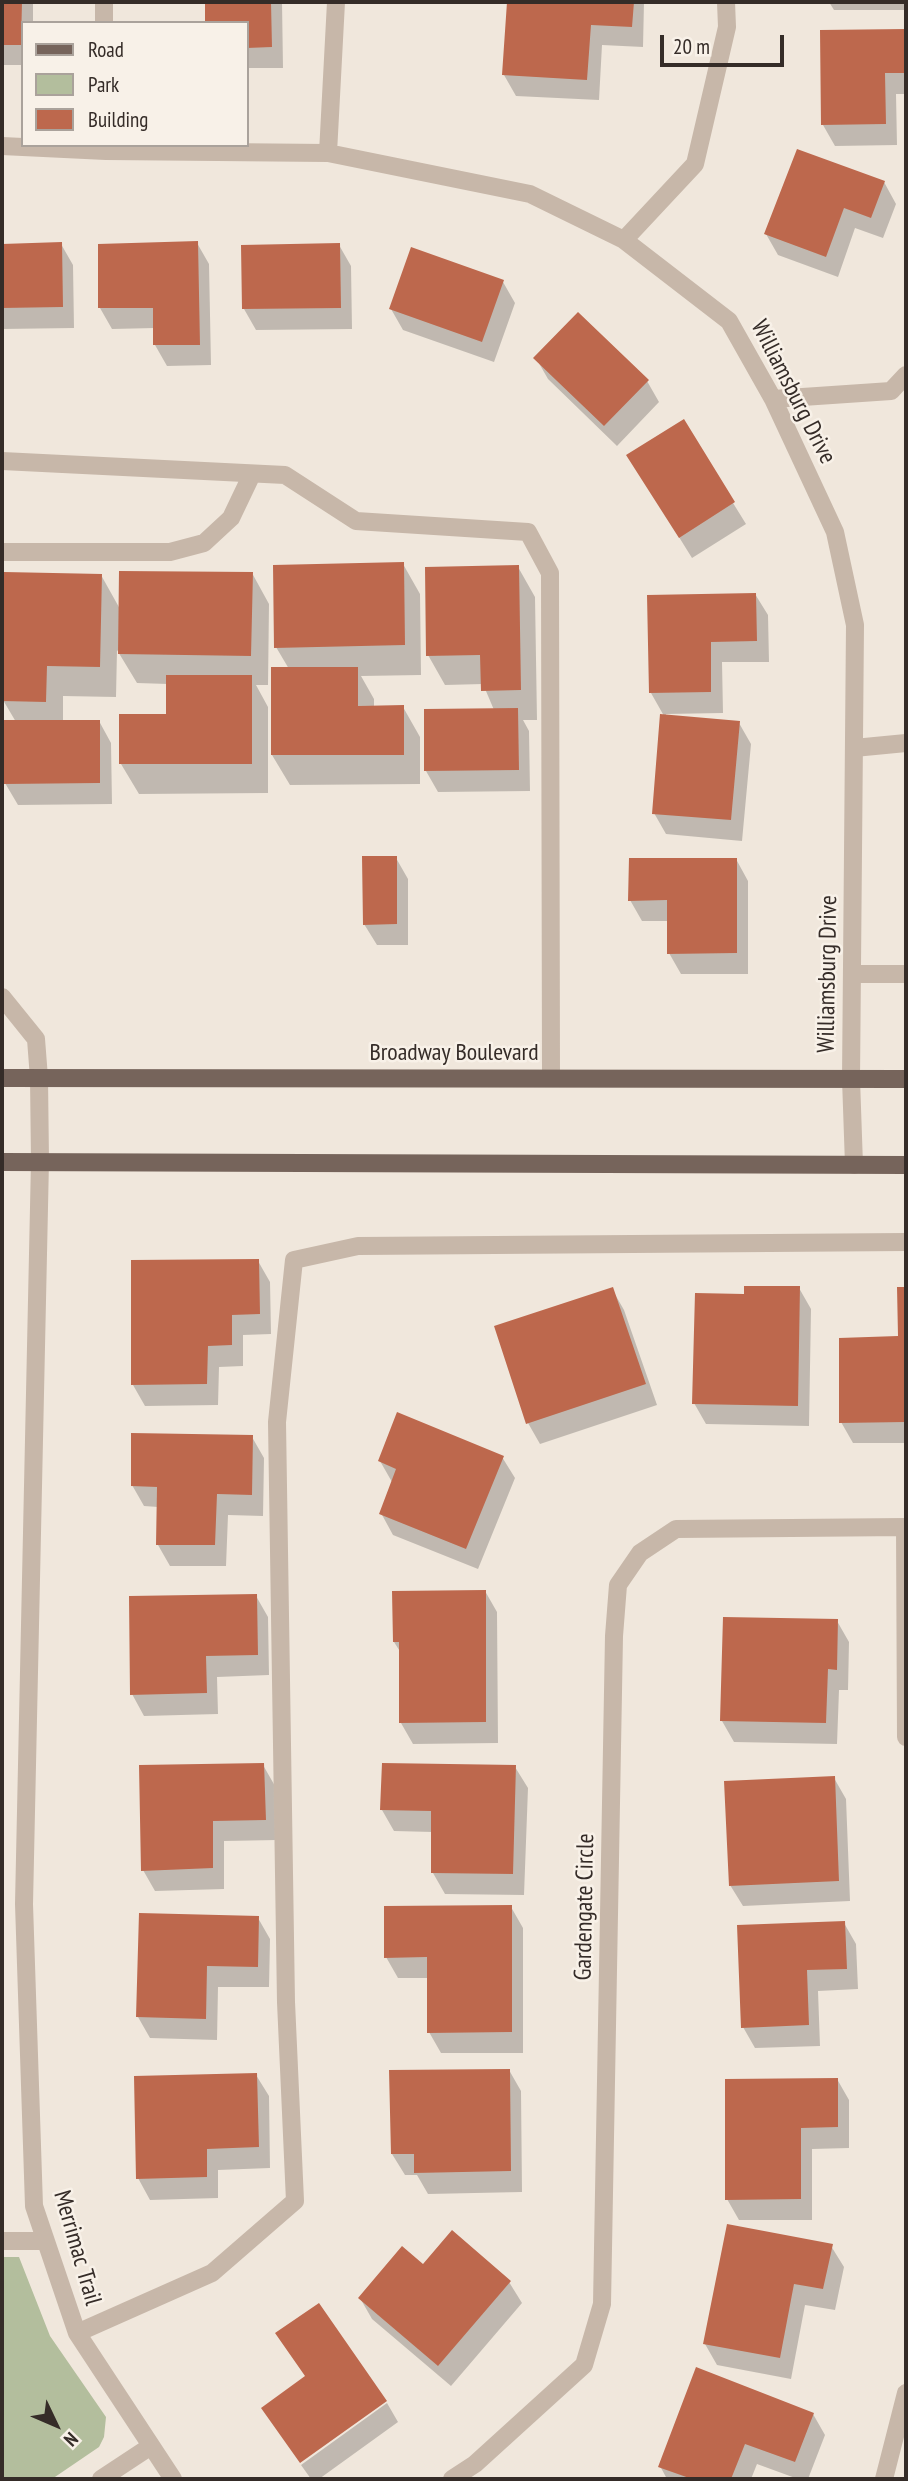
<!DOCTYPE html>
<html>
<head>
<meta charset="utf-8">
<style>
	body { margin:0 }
	#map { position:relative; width:908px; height:2481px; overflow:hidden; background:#f0e7dc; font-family:"PT Sans Narrow",sans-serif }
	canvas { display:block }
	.frame { position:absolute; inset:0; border:4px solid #352c28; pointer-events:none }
	.legend { position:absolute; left:21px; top:21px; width:228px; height:126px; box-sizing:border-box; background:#f8f1e8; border:2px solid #aaa29b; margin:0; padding:9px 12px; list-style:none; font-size:21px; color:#352c28 }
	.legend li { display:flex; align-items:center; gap:14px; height:35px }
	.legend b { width:35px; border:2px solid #aaa29b }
	.north { position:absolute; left:21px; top:2390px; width:70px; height:70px; -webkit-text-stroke:5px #f8f1e8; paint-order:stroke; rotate:134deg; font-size:19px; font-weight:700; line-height:28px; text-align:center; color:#352c28 }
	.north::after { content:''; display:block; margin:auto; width:24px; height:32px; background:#352c28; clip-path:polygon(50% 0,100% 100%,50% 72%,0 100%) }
	.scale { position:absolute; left:660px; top:35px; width:124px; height:32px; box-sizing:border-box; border:4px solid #352c28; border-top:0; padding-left:9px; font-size:21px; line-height:24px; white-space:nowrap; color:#352c28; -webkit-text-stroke:5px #f8f1e8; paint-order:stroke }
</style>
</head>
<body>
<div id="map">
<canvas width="908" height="2481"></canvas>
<div class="frame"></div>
<ul class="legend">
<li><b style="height:9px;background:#76645b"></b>Road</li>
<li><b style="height:19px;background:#b3be9d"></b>Park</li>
<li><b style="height:19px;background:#bd684d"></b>Building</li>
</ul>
<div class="north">N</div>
<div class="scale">20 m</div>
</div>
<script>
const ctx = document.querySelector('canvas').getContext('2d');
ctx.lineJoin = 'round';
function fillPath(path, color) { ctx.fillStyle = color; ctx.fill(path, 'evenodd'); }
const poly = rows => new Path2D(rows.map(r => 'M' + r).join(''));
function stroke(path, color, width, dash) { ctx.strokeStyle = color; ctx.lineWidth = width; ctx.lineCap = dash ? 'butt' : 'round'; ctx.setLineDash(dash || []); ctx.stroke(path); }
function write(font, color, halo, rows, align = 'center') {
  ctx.font = font + ' "PT Sans Narrow",sans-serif'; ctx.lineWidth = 5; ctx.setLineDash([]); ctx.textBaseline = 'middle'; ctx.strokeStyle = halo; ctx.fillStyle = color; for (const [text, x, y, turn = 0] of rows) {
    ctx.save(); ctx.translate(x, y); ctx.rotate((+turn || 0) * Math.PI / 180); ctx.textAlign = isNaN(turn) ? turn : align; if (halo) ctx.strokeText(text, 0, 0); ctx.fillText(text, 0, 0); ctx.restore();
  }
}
const green = poly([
	[2,2257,19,2257,50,2336,106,2417,104,2437,99,2447,52,2479,2,2479]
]);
const shadow = poly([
	[2,2,33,3,33,23,23,23,23,65,2,65],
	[207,2,282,2,283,68,247,68,247,23,207,23],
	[509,2,644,2,643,47,602,45,599,100,516,96,504,75],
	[829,2,906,2,906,10,834,10],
	[906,31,906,94,896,94,897,145,835,146,823,125,822,32],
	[884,182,896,204,883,238,855,228,838,277,778,255,766,234],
	[197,243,209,264,211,365,167,366,155,345,155,328,112,329,100,308],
	[61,244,73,265,74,328,2,329,2,246],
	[339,245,351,266,352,329,256,330,244,309],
	[503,282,515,303,494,362,403,330,391,309],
	[536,358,647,381,659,402,617,446,548,379],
	[683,422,746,524,692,558,641,476],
	[403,564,420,594,421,675,361,676,374,699,374,707,403,707,420,737,420,784,290,785,272,755,289,669,276,647],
	[518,567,535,597,537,720,523,720,529,731,530,791,438,792,426,771,494,710,483,684,445,685,428,655],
	[252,573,269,604,268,685,256,685,268,707,268,793,139,794,121,764,168,716,168,684,137,683,117,650,116,697,63,696,63,722,99,721,111,743,112,804,18,805,5,783,16,722,3,700,101,575,120,609],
	[755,594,768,615,769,662,722,662,723,713,666,714,666,716,739,723,751,744,742,841,666,834,654,813,664,716,651,693],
	[396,858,408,879,408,945,377,945,364,924],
	[736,859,748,881,748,974,681,974,669,953,669,921,642,921,630,900],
	[258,1261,270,1282,271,1334,243,1335,243,1366,219,1367,218,1405,145,1406,133,1385],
	[799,1288,811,1309,809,1426,706,1424,694,1403,746,1296],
	[612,1289,624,1310,657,1405,540,1444,528,1423,496,1327],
	[899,1289,906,1289,906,1443,853,1443,841,1422,900,1338],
	[252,1437,264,1458,263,1516,228,1515,226,1566,170,1566,158,1545,158,1507,144,1506,132,1485],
	[502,1457,515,1478,478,1569,393,1535,381,1513,392,1482,380,1461],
	[485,1591,497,1612,498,1743,413,1744,401,1723,401,1653,394,1642],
	[256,1596,268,1617,269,1675,217,1677,218,1714,144,1716,132,1694],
	[837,1621,849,1642,848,1690,839,1690,837,1744,734,1742,722,1721],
	[263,1765,275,1786,277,1840,224,1841,224,1889,155,1891,143,1870],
	[383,1765,515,1767,528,1788,524,1895,445,1894,433,1873,433,1832,394,1831,382,1810],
	[834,1778,846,1799,850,1901,743,1906,730,1885],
	[511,1907,523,1928,523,2053,441,2053,429,2032,429,1978,398,1978,386,1957],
	[258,1918,270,1939,269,1987,218,1987,217,2040,150,2038,138,2017],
	[844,1923,856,1944,858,1989,818,1991,820,2046,755,2048,743,2027],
	[509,2070,521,2091,522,2192,428,2194,417,2175,405,2175,392,2154],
	[256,2075,269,2096,270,2168,218,2170,218,2198,150,2200,138,2178],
	[837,2079,849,2100,849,2148,812,2149,812,2220,739,2220,727,2199],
	[831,2246,844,2267,835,2310,805,2305,791,2379,717,2365,705,2344],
	[423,2267,509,2282,522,2303,451,2386,372,2319,360,2298],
	[387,2403,398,2422,319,2479,311,2479,301,2465],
	[813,2414,825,2435,808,2479,798,2479,757,2464,751,2479,667,2479,660,2466]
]);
const building = poly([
	[2,2,22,2,21,45,2,45],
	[205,2,271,2,272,47,247,48,247,23,205,23],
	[507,2,634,2,632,27,591,25,587,80,502,75],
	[906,29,906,73,885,73,886,124,821,125,820,30],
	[797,149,885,181,871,218,844,208,826,257,764,234],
	[198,241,200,345,153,345,153,308,98,308,98,244],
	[62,242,63,307,2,308,2,244],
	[340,243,341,308,242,309,241,245],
	[411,247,504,280,482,342,389,309],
	[578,312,649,380,604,426,533,358],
	[684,419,735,502,679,538,626,455],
	[404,562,405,645,274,648,273,565],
	[519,565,521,690,481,691,480,655,426,656,425,567],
	[119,571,253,572,251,656,118,654],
	[4,572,102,574,100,667,47,666,46,702,2,701],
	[756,593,757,641,711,642,711,692,649,693,647,595],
	[271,667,358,667,358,706,404,705,404,755,271,755],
	[166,675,252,675,252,764,119,764,119,714,166,714],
	[518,708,519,770,424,771,424,709],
	[660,714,740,721,731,820,652,814],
	[3,720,100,720,100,783,4,784],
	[362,856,397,856,397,924,363,925],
	[629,858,737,858,737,953,667,954,667,900,628,901],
	[259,1259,260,1314,232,1315,232,1345,208,1346,207,1384,131,1385,131,1260],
	[744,1286,800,1286,798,1406,692,1404,695,1293,744,1294],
	[613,1287,646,1384,526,1424,494,1326],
	[897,1287,906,1287,906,1422,839,1423,839,1338,898,1336],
	[397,1412,504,1456,466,1549,379,1514,396,1469,378,1461],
	[131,1433,253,1435,252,1495,217,1494,215,1545,156,1545,157,1487,131,1486],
	[486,1590,486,1722,399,1723,399,1642,393,1642,392,1591],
	[257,1594,258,1655,206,1656,207,1693,130,1695,129,1596],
	[723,1617,838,1619,837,1670,828,1669,826,1723,720,1721],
	[264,1763,266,1820,213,1821,213,1868,141,1871,139,1765],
	[382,1763,516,1765,513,1874,431,1873,431,1811,380,1810],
	[835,1776,839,1881,729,1886,724,1781],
	[512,1905,512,2032,427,2033,427,1957,384,1958,384,1906],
	[139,1913,259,1916,258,1967,207,1966,206,2019,136,2017],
	[845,1921,847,1969,807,1970,809,2025,741,2028,737,1925],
	[510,2069,511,2171,414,2173,414,2154,391,2154,389,2070],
	[257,2073,259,2147,207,2149,207,2177,136,2179,134,2076],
	[838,2078,838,2127,801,2128,801,2199,725,2200,725,2079],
	[727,2224,833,2244,823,2289,794,2284,780,2358,703,2344],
	[452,2230,511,2281,438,2366,358,2298,402,2246,423,2264],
	[319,2303,387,2401,300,2463,261,2408,305,2376,275,2333],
	[696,2367,814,2413,795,2462,745,2444,731,2479,692,2479,658,2467]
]);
const minor = poly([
	[104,2,104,23],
	[2,146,106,151,328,153,530,194,624,240,729,321,773,399,835,532,855,625,851,1079,854,1165],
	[328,153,336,2],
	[624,240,695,164,727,27,726,2],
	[773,399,891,391,906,375],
	[2,461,285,475,356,521,528,532,550,573,551,1077],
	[2,552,170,552,204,543,231,518,252,474],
	[854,748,906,743],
	[854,974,906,974],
	[2,997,36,1039,39,1078,40,1161,24,1904,34,2206,77,2333,173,2479],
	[905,1527,906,1737],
	[2,2241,44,2241],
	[77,2333,212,2273,295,2201,286,2002,277,1422,294,1260,358,1246,906,1242],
	[101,2479,151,2446],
	[452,2479,475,2464,584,2365,602,2304,614,1636,618,1585,640,1553,676,1529,906,1527],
	[884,2479,906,2393]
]);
const major = poly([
	[2,1078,906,1079],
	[2,1162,906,1165]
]);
const streetNames = [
	["Williamsburg Drive",793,392,63],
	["Williamsburg Drive",828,974,-89],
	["Broadway Boulevard",454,1053],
	["Gardengate Circle",585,1907,-89],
	["Merrimac Trail",77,2248,74]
];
fillPath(green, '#b3be9d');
fillPath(shadow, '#0003');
fillPath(building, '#bd684d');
stroke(minor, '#c7b7a9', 18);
stroke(major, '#76645b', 18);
write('24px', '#352c28', '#f8f1e8', streetNames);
</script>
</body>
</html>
